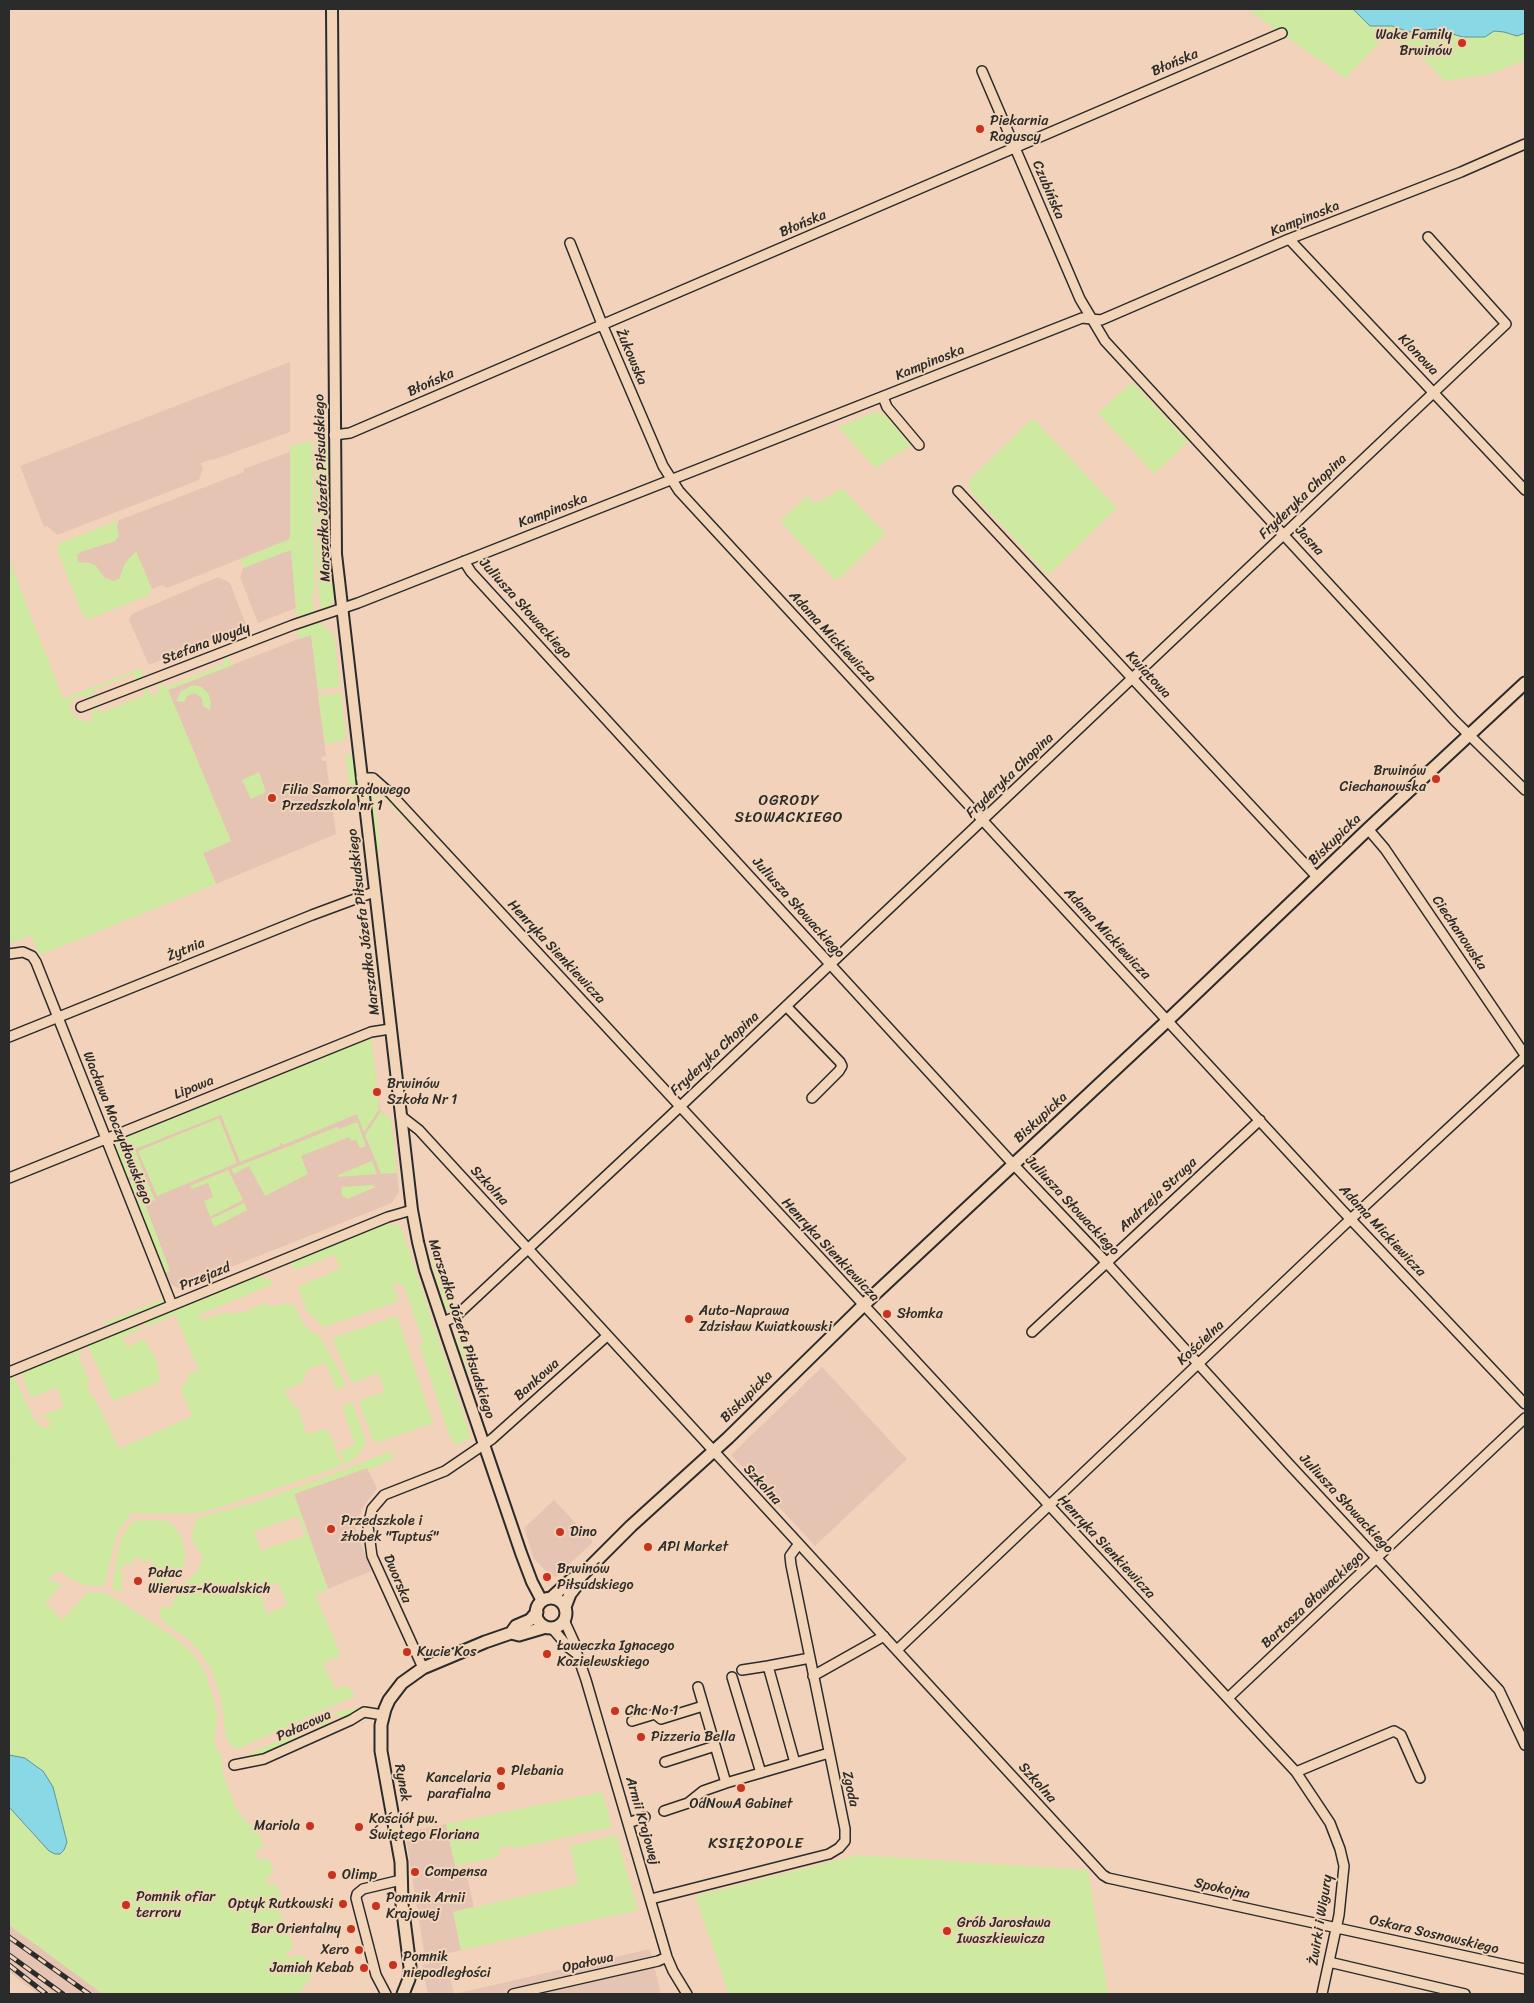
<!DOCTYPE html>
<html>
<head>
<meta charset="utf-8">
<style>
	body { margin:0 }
	#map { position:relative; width:1534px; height:2003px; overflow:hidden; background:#f3d2bb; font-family:Sriracha,sans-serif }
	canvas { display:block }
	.frame { position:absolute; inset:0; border:10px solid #2b2b2b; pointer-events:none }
</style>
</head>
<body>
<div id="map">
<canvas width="1534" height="2003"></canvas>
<div class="frame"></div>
</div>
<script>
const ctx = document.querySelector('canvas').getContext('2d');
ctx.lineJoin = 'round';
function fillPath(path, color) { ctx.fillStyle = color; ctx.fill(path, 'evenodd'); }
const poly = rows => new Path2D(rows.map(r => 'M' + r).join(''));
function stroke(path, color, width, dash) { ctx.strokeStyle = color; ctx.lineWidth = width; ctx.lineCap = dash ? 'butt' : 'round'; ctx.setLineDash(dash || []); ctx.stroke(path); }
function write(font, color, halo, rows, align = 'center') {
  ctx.font = font + ' Sriracha,sans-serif'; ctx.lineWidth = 4; ctx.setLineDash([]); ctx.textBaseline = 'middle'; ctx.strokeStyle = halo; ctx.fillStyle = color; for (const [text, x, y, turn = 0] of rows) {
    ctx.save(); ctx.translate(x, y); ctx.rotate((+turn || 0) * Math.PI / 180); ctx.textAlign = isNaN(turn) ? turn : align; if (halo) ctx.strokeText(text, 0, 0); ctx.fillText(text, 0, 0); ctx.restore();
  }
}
const built = poly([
	[290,362,290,432,213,460,213,459,201,463,203,469,199,480,57,535,47,526,44,527,20,466],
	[290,452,290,539,167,588,162,585,152,589,148,595,90,619,83,616,57,550,60,543,244,472,243,469],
	[291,549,296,608,258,623,240,577,243,568],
	[218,577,230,583,247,627,149,665,129,620,132,614],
	[311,634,326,756,321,757,322,761,326,761,336,834,216,884,203,853,231,841,168,690],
	[371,1038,377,1087,372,1088,373,1096,378,1095,380,1110,391,1119,399,1192,392,1203,178,1288,169,1283,115,1148,121,1139],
	[822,1367,907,1459,815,1546,731,1455],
	[367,1468,377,1488,364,1506,355,1526,371,1571,328,1589,294,1494],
	[554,1500,593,1542,556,1577,551,1576,534,1559,524,1528],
	[446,1824,456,1870,465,1868,474,1907,453,1912,461,1950,425,1959,405,1832],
	[9,1925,102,1993,38,1994,9,1972],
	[650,1949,661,1994,428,1994,422,1965,446,1960,454,1994]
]);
const green = poly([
	[1247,9,1525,9,1525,60,1490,74,1445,81,1412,47,1384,38,1345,78],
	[1132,382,1188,442,1154,474,1098,413],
	[875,412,886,415,911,446,875,468,838,427],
	[1033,418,1117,508,1048,575,969,490,970,479],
	[322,440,330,448,331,549,335,593,332,603,322,611,318,594,320,591,318,590,315,441],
	[312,441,315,590,314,591,314,595,311,596,315,613,302,617,296,613,294,609,296,608,291,550,243,568,241,559,290,539,290,446],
	[842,488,886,534,836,581,780,521,807,496,815,504],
	[119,520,117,526,119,536,115,541,81,552,77,555,78,562,90,563,96,566,104,577,113,581,119,579,125,563,136,551,152,589,148,595,90,619,83,616,57,550,60,543],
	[9,559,63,699,142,668,142,677,137,681,134,674,92,691,94,698,81,696,74,699,71,703,70,709,72,714,77,718,87,722,92,720,92,712,97,706,100,713,145,695,143,688,149,690,153,696,159,693,158,687,161,681,164,688,204,672,225,663,224,656,229,658,233,665,168,690,231,841,203,853,216,884,39,955,31,935,9,944],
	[317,621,334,635,340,687,318,690,311,635,300,639,298,636,298,630,301,626],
	[193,685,202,687,208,693,211,701,210,710,203,706,202,698,194,693,187,696,184,702,176,701,181,691],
	[341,693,346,738,337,742,325,744,318,696],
	[345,753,353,757,358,798,351,798],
	[259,772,266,792,251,799,242,780],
	[373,792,377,795,384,796,388,800,390,798,419,830,417,832,383,796,374,797,380,851,377,851,370,796],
	[371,1038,377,1087,372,1088,373,1096,378,1095,379,1110,364,1132,357,1114,283,1145,282,1143,280,1143,280,1146,240,1162,221,1115,135,1149,143,1171,127,1178,115,1148,121,1139],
	[381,1111,391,1119,397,1173,381,1174,365,1135],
	[219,1118,237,1163,157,1196,138,1151],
	[357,1122,366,1146,360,1148,356,1140,351,1141,349,1137,301,1156,308,1174,265,1196,249,1166,234,1174,231,1169,337,1127,339,1129],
	[372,1161,377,1174,338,1177,338,1175],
	[228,1170,243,1200,210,1217,204,1201,213,1197,208,1183,192,1189,190,1186],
	[144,1174,155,1200,145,1204,170,1271,165,1273,129,1181],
	[372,1185,376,1187,347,1199,342,1195,341,1187],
	[244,1203,247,1210,214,1227,211,1219],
	[387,1222,388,1225,397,1224,402,1230,471,1438,456,1445,452,1441,447,1429,420,1347,423,1342,404,1286,399,1283,393,1284,398,1301,324,1327,307,1312,298,1286,340,1269,335,1255,294,1270,292,1266,286,1267,292,1265,291,1261],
	[438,1257,454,1309,451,1312,446,1310,431,1260],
	[260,1274,262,1278,271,1279,273,1284,199,1315,201,1320,227,1312,230,1314,244,1312,266,1303,272,1307,285,1303,295,1306,304,1325,312,1332,319,1335,337,1366,346,1386,336,1389,326,1363,308,1369,303,1381,292,1388,286,1389,285,1394,299,1411,306,1434,326,1429,332,1439,340,1461,344,1460,340,1451,355,1445,342,1406,352,1402,365,1438,365,1445,361,1451,354,1459,328,1471,221,1507,198,1513,178,1514,134,1513,132,1511,116,1536,104,1586,85,1585,73,1580,59,1570,47,1580,62,1584,45,1603,62,1620,88,1592,106,1593,173,1636,196,1657,207,1677,216,1708,217,1718,214,1742,221,1756,223,1775,236,1808,243,1818,257,1831,264,1846,255,1851,259,1861,266,1858,269,1860,274,1872,266,1877,269,1886,276,1883,284,1903,277,1906,293,1945,292,1950,286,1953,288,1959,297,1955,305,1957,310,1968,315,1971,299,1994,242,1994,245,1990,241,1994,103,1994,9,1925,9,1466,11,1465,9,1460,9,1377,12,1376,15,1378,34,1419,43,1428,47,1428,51,1424,49,1420,41,1416,64,1407,57,1387,31,1398,21,1373,80,1348,82,1353,78,1355,89,1381,86,1383,92,1398,95,1398,119,1449,192,1416,181,1390,182,1385,189,1380,187,1375,199,1370,175,1315,146,1327,145,1321],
	[165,1298,159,1306,107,1327,105,1323],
	[397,1316,433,1423,379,1442,375,1441,371,1436,359,1401,385,1391,378,1373,352,1383,335,1346,333,1338],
	[461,1321,459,1325,474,1374,469,1375,456,1339,461,1335,457,1324],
	[138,1324,141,1331,139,1330,123,1337,127,1347,144,1339,157,1361,160,1382,113,1401,87,1345],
	[390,1451,394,1458,369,1470,367,1468,294,1494,328,1589,315,1595,341,1655,323,1663,335,1689,347,1685,355,1696,235,1750,226,1738,221,1698,212,1671,200,1652,188,1639,166,1624,159,1615,161,1608,164,1606,169,1609,184,1582,186,1583,198,1570,203,1557,193,1542,192,1534,197,1518,252,1503,318,1480],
	[298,1516,306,1535,261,1551,254,1531],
	[278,1582,287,1605,267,1614,259,1590],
	[141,1519,168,1521,177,1529,183,1543,185,1553,183,1568,179,1574,170,1578,159,1595,150,1590,160,1572,150,1565,153,1560,149,1558,146,1563,136,1557,131,1564,122,1566,120,1572,124,1577,120,1584,123,1587,119,1593,112,1588,118,1549,121,1538,131,1523],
	[362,1707,362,1709,341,1720,337,1714,330,1717,332,1724,322,1729,318,1723,296,1732,298,1740,270,1752,255,1758,241,1758,340,1711],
	[602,1792,612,1827,516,1848,511,1845,498,1848,500,1855,497,1857,455,1866,446,1824],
	[616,1835,638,1910,461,1950,453,1912,578,1884,570,1846],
	[858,1855,1088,1870,1108,1994,729,1994,695,1896]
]);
const water = poly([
	[1353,9,1525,9,1525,33,1517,36,1504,32,1494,31,1485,37,1463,37,1435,29,1409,32,1392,26,1370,26,1353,9],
	[9,1755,25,1758,33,1764,43,1771,53,1787,67,1842,64,1850,60,1854,55,1854,49,1851,9,1807,9,1755]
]);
const minor = poly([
	[982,71,1080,299,1105,341,1455,721,1525,790],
	[1289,239,1525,490],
	[570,243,602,324,663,466,679,491,1341,1209,1525,1404],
	[883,397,887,407,919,445],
	[334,435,350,433,1282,33],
	[958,491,1318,878],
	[464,561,471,572,1014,1165,1106,1262,1289,1464,1499,1690,1525,1745],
	[81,707,293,625,358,603,1082,318,1101,320,1289,239,1461,172,1525,144],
	[361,778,373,778,390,793,1296,1772,1330,1823,1340,1849,1344,1866,1339,1915,1322,1994],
	[1368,829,1385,849,1525,1055],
	[9,954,23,952,32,956,36,962,172,1305],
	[786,1006,840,1062,842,1066,839,1071,812,1098],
	[9,1037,312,915,374,892],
	[401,1116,419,1130,1103,1875,1108,1878,1525,1969],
	[9,1178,371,1032,390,1029],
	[443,1322,455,1317,668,1118,1506,324,1428,237],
	[1032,1332,1260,1120],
	[9,1372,388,1217,412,1210],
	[564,1620,575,1644,577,1654,586,1680,667,1957,673,1971,687,1994],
	[552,1628,569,1648,577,1654],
	[897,1650,1340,1229,1525,1057],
	[423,1668,372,1556,368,1526,372,1509,384,1495,445,1471,492,1439,607,1336],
	[742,1670,768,1666],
	[813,1676,884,1636],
	[732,1677,761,1773],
	[698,1687,726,1783],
	[1228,1698,1525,1418],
	[632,1721,655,1714,661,1719,703,1706],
	[665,1762,715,1746],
	[795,1763,768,1666,810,1658],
	[234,1765,264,1759,351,1720,364,1712,383,1715],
	[1296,1772,1394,1731,1401,1735,1420,1778],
	[664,1811,688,1803,703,1791,726,1783,829,1753],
	[628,1823,645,1817],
	[651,1899,829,1854,839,1848,845,1841,845,1829,791,1565,790,1556,798,1545],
	[1329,1962,1465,1994],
	[386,1994,376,1975,356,1898,357,1894,363,1889,401,1880],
	[513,1994,658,1961,667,1957]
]);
const tertiary = poly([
	[332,9,336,554,412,1210,418,1242,425,1270,448,1339,521,1553,532,1582,542,1601]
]);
const secondary = poly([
	[551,1598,572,1579,580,1577],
	'536 1613a15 15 0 1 1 30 0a15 15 0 1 1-30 0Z',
	[565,1607,570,1594,577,1585,580,1577,631,1526,728,1438,877,1292,1167,1021,1368,829,1525,683],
	[511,1633,516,1626,530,1620,537,1612],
	[403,1994,409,1979,410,1967,402,1904,401,1862,381,1751,381,1725,385,1709,389,1700,402,1683,423,1668,485,1642,511,1633,519,1635,546,1627]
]);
const rail = poly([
	[9,1937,89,1994],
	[9,1955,63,1994],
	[9,1965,46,1994]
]);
const markers = [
	[1462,43,5,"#c8321e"],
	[980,129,5,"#c8321e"],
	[1436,779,5,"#c8321e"],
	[272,798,5,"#c8321e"],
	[377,1092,5,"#c8321e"],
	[887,1314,5,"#c8321e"],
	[689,1319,5,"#c8321e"],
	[331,1529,5,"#c8321e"],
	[560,1532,5,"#c8321e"],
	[648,1547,5,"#c8321e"],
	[547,1577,5,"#c8321e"],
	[138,1581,5,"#c8321e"],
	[407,1652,5,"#c8321e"],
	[547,1654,5,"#c8321e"],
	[615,1711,5,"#c8321e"],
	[641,1737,5,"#c8321e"],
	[501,1771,5,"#c8321e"],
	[501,1786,5,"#c8321e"],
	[741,1788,5,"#c8321e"],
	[310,1826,5,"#c8321e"],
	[359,1827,5,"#c8321e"],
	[415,1872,5,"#c8321e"],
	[332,1875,5,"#c8321e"],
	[343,1904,5,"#c8321e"],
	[126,1905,5,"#c8321e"],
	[376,1906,5,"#c8321e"],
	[351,1929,5,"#c8321e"],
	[947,1931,5,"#c8321e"],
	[359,1950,5,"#c8321e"],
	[393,1965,5,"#c8321e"],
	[364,1968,5,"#c8321e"]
];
const poiNames = [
	["Wake Family",1452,35,"right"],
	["Brwinów",1452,51,"right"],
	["Piekarnia",990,121],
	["Roguscy",990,137],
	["Brwinów",1426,771,"right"],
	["Ciechanowska",1426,787,"right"],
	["Filia Samorządowego",282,790],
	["Przedszkola nr 1",282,806],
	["Brwinów",387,1084],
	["Szkoła Nr 1",387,1100],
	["Auto-Naprawa",699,1311],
	["Zdzisław Kwiatkowski",699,1327],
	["Słomka",897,1314],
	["Przedszkole i",341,1521],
	["żłobek \"Tuptuś\"",341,1537],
	["Dino",570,1532],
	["API Market",658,1547],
	["Brwinów",557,1569],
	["Piłsudskiego",557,1585],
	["Pałac",148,1573],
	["Wierusz-Kowalskich",148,1589],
	["Ławeczka Ignacego",557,1646],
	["Kozielewskiego",557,1662],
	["Kucie Kos",417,1652],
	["Chc No 1",625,1711],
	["Pizzeria Bella",651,1737],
	["Plebania",511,1771],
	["Kancelaria",491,1778,"right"],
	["parafialna",491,1794,"right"],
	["OdNowA Gabinet",741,1804,"center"],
	["Kościół pw.",369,1819],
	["Świętego Floriana",369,1835],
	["Mariola",300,1826,"right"],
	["Compensa",425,1872],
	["Olimp",342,1875],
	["Pomnik ofiar",136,1897],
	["terroru",136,1913],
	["Pomnik Arnii",386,1898],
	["Krajowej",386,1914],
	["Optyk Rutkowski",333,1904,"right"],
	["Grób Jarosława",957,1923],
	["Iwaszkiewicza",957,1939],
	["Bar Orientalny",341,1929,"right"],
	["Xero",349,1950,"right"],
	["Pomnik",403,1957],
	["niepodległości",403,1973],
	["Jamiah Kebab",354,1968,"right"]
];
const streetNames = [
	["Błońska",1175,63,-23],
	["Czubińska",1048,190,67],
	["Kampinoska",1305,219,-22],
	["Błońska",803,224,-23],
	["Klonowa",1418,355,46],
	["Żukowska",631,357,67],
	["Kampinoska",930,363,-22],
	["Błońska",431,383,-24],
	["Marszałka Józefa Piłsudskiego",323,488,-92],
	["Fryderyka Chopina",1303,497,-44],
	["Kampinoska",553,511,-21],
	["Jasna",1309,541,47],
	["Juliusza Słowackiego",525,609,48],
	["Adama Mickiewicza",832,637,47],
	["Stefana Woydy",206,644,-21],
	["Kwiatowa",1148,675,47],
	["Fryderyka Chopina",1010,776,-44],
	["Biskupicka",1335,840,-44],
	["Juliusza Słowackiego",798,908,48],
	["Marszałka Józefa Piłsudskiego",364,922,-97],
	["Ciechanowska",1459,933,56],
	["Adama Mickiewicza",1107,934,47],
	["Żytnia",186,950,-22],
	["Henryka Sienkiewicza",556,952,47],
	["Fryderyka Chopina",715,1054,-43],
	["Lipowa",194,1088,-22],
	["Biskupicka",1041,1118,-43],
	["Wacława Moczydłowskiego",117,1128,68],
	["Szkolna",489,1186,47],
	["Andrzeja Struga",1158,1195,-43],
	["Juliusza Słowackiego",1072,1206,47],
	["Adama Mickiewicza",1382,1231,47],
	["Henryka Sienkiewicza",830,1250,47],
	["Przejazd",205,1277,-22],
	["Marszałka Józefa Piłsudskiego",461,1329,72],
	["Kościelna",1201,1343,-43],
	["Bankowa",537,1380,-42],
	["Biskupicka",747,1397,-45],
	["Szkolna",762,1485,48],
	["Juliusza Słowackiego",1346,1504,47],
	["Henryka Sienkiewicza",1106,1547,47],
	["Dworska",397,1579,67],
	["Bartosza Głowackiego",1313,1600,-43],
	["Pałacowa",304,1726,-24],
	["Rynek",402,1783,79],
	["Szkolna",1037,1783,48],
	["Zgoda",850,1789,78],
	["Armii Krajowej",642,1821,74],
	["Spokojna",1222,1889,12],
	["Żwirki i Wigury",1321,1920,-81],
	["Oskara Sosnowskiego",1434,1935,13],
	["Opałowa",588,1963,-13]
];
const neighbourhoodNames = [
	["OGRODY",789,801],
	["SŁOWACKIEGO",789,818],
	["KSIĘŻOPOLE",756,1844]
];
fillPath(built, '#e6c4b3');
fillPath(green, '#cee9a0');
fillPath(water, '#89d8e6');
stroke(water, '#63939b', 1);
stroke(minor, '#2b2b2b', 12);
stroke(tertiary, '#2b2b2b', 14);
stroke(secondary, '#2b2b2b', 15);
stroke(minor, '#f2d5b9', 9);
stroke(tertiary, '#f2d5b9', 10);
stroke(secondary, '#f2d5b9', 11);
stroke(rail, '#2b2b2b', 5);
stroke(rail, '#f2d5b9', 3, [9]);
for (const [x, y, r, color] of markers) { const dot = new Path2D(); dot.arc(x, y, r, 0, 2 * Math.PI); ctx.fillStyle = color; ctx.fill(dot); stroke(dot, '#f2d5b9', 2); }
write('14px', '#2b2b2b', '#f2d5b9', poiNames, 'left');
write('14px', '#2b2b2b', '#f2d5b9', streetNames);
ctx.letterSpacing = '1px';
write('15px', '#2b2b2b', '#f2d5b9', neighbourhoodNames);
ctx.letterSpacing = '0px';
</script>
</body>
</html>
